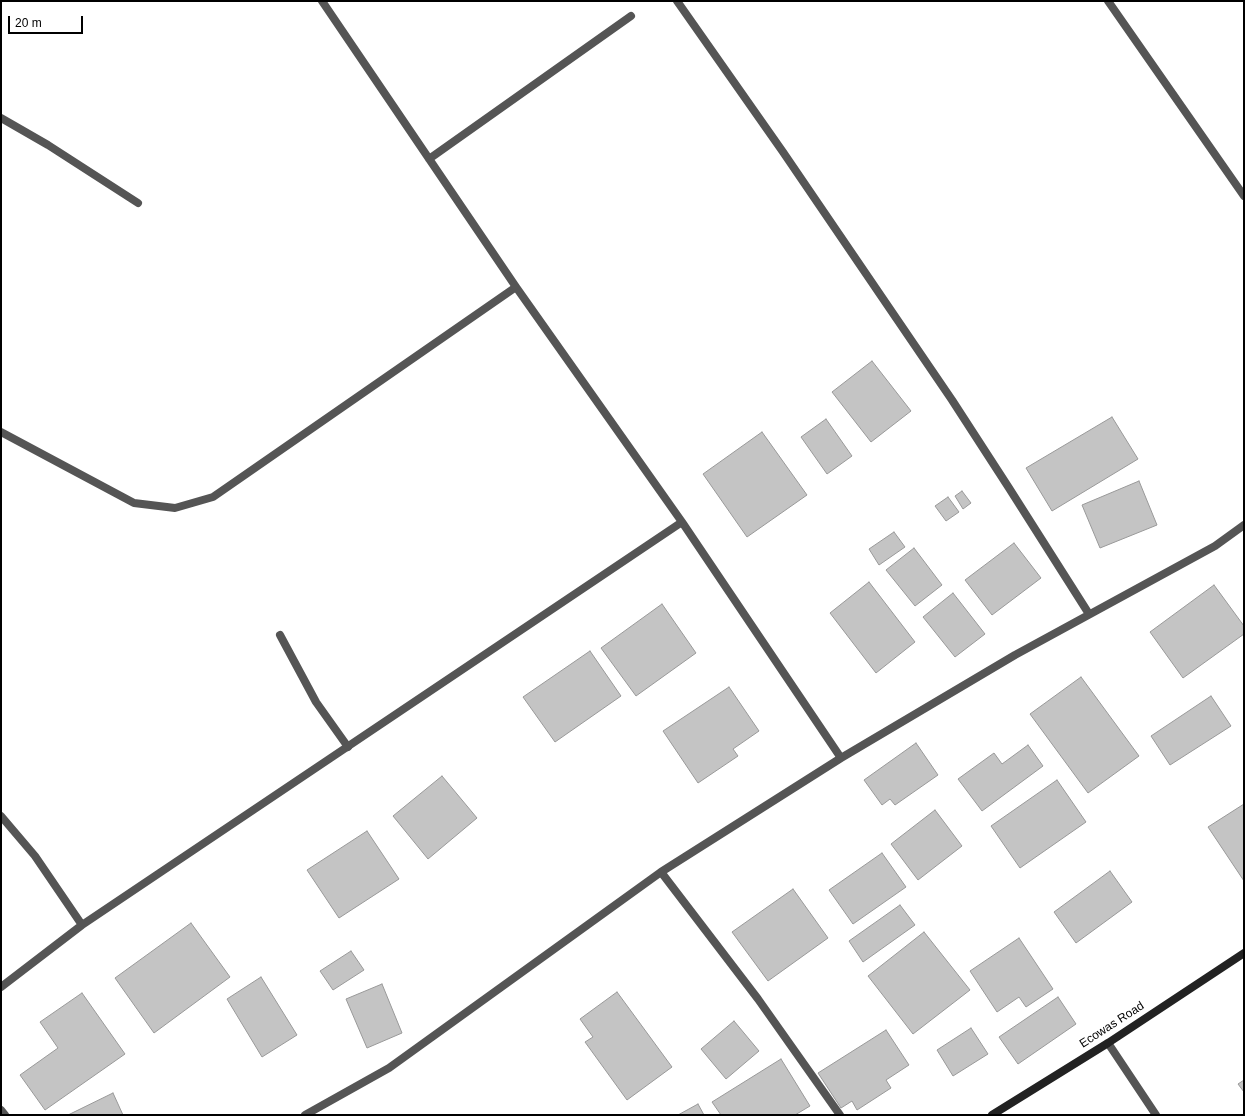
<!DOCTYPE html>
<html>
<head>
<meta charset="utf-8">
<style>
	body { margin:0 }
	#map { position:relative; width:1245px; height:1116px; overflow:hidden; background:#fff; font-family:Arial,sans-serif }
	canvas { display:block }
	.frame { position:absolute; inset:0; border:2px solid #000; pointer-events:none }
	.scale { position:absolute; left:8px; top:16px; width:75px; height:18px; box-sizing:border-box; border:2px solid #000; border-top:0; padding-left:5px; font-size:12px; line-height:14px; white-space:nowrap; color:#000; -webkit-text-stroke:3px #fff; paint-order:stroke }
</style>
</head>
<body>
<div id="map">
<canvas width="1245" height="1116"></canvas>
<div class="frame"></div>
<div class="scale">20 m</div>
</div>
<script>
const ctx = document.querySelector('canvas').getContext('2d');
ctx.lineJoin = 'round';
function fillPath(path, color) { ctx.fillStyle = color; ctx.fill(path, 'evenodd'); }
const poly = rows => new Path2D(rows.map(r => 'M' + r).join(''));
function stroke(path, color, width, dash) { ctx.strokeStyle = color; ctx.lineWidth = width; ctx.lineCap = dash ? 'butt' : 'round'; ctx.setLineDash(dash || []); ctx.stroke(path); }
function write(font, color, halo, rows, align = 'center') {
  ctx.font = font + ' Arial,sans-serif'; ctx.lineWidth = 3.5; ctx.setLineDash([]); ctx.textBaseline = 'middle'; ctx.strokeStyle = halo; ctx.fillStyle = color; for (const [text, x, y, turn = 0] of rows) {
    ctx.save(); ctx.translate(x, y); ctx.rotate((+turn || 0) * Math.PI / 180); ctx.textAlign = isNaN(turn) ? turn : align; if (halo) ctx.strokeText(text, 0, 0); ctx.fillText(text, 0, 0); ctx.restore();
  }
}
const building = poly([
	[872,361,911,411,871,442,832,392,872,361],
	[1112,417,1138,459,1052,511,1026,468,1112,417],
	[826,419,852,456,827,474,801,437,826,419],
	[762,432,807,495,747,537,703,474,762,432],
	[1139,481,1157,525,1100,548,1082,505,1139,481],
	[962,491,971,503,963,509,955,496,962,491],
	[948,497,959,512,946,521,935,506,948,497],
	[894,532,905,547,879,565,869,549,894,532],
	[1014,543,1041,578,992,615,965,580,1014,543],
	[914,548,942,585,915,606,886,570,914,548],
	[869,582,915,642,876,673,830,613,869,582],
	[1214,585,1244,626,1244,634,1183,678,1150,632,1214,585],
	[953,593,985,634,955,657,923,617,953,593],
	[662,604,696,653,636,696,601,648,662,604],
	[590,651,621,696,555,742,523,697,590,651],
	[1081,677,1139,756,1088,793,1030,714,1081,677],
	[729,687,759,731,733,749,738,756,698,783,663,731,729,687],
	[1211,696,1231,726,1170,765,1151,736,1211,696],
	[916,743,938,775,895,805,890,799,882,805,864,780,916,743],
	[1028,745,1043,766,982,811,958,779,994,753,1002,764,1028,745],
	[442,776,477,818,428,859,393,816,442,776],
	[1057,780,1086,822,1020,868,991,826,1057,780],
	[1244,804,1244,881,1208,827,1244,804],
	[935,810,962,846,918,880,891,844,935,810],
	[367,831,399,879,339,918,307,870,367,831],
	[882,853,906,887,853,924,829,890,882,853],
	[1110,871,1132,902,1076,943,1054,912,1110,871],
	[793,889,828,938,768,981,732,932,793,889],
	[900,905,915,925,863,962,849,941,900,905],
	[191,923,230,977,154,1033,115,978,191,923],
	[924,932,970,990,913,1034,868,976,924,932],
	[1019,938,1053,989,1026,1007,1019,997,997,1012,970,971,1019,938],
	[351,951,364,970,333,990,320,971,351,951],
	[261,977,297,1035,262,1057,227,999,261,977],
	[382,984,402,1033,367,1048,346,999,382,984],
	[617,992,672,1067,627,1100,585,1042,593,1037,580,1019,617,992],
	[82,993,125,1054,45,1110,20,1075,58,1048,40,1022,82,993],
	[1058,997,1076,1024,1018,1064,999,1037,1058,997],
	[734,1021,759,1051,726,1079,701,1049,734,1021],
	[971,1028,988,1054,953,1076,937,1050,971,1028],
	[886,1030,909,1065,886,1080,891,1088,857,1110,852,1101,841,1108,818,1073,886,1030],
	[781,1059,810,1106,795,1115,721,1115,712,1102,781,1059],
	[1244,1080,1244,1092,1238,1084,1244,1080],
	[113,1093,123,1115,68,1115,113,1093],
	[698,1104,704,1115,678,1115,698,1104]
]);
const lane = poly([
	[280,635,316,702,348,747]
]);
const street = poly([
	[322,1,516,287,682,522,841,758],
	[677,1,783,152,952,400,1009,488,1089,614],
	[1108,1,1244,196],
	[1,118,48,145,138,203],
	[429,159,631,16],
	[1,432,134,503,175,508,213,497,516,287],
	[1,816,35,856,82,925],
	[661,872,758,999,840,1115],
	[1,987,82,925,682,522],
	[1108,1043,1156,1115],
	[1,1110,5,1115],
	[305,1115,389,1068,661,872,841,758,1015,655,1215,546,1244,525]
]);
const secondary = poly([
	[992,1115,1108,1043,1244,953]
]);
const streetNames = [
	["Ecowas Road",1112,1025,-33]
];
fillPath(building, '#c4c4c4');
stroke(building, '#999', 1);
stroke(lane, '#555', 8);
stroke(street, '#555', 8);
stroke(secondary, '#222', 8);
write('12px', '#000', '#fff', streetNames);
</script>
</body>
</html>
